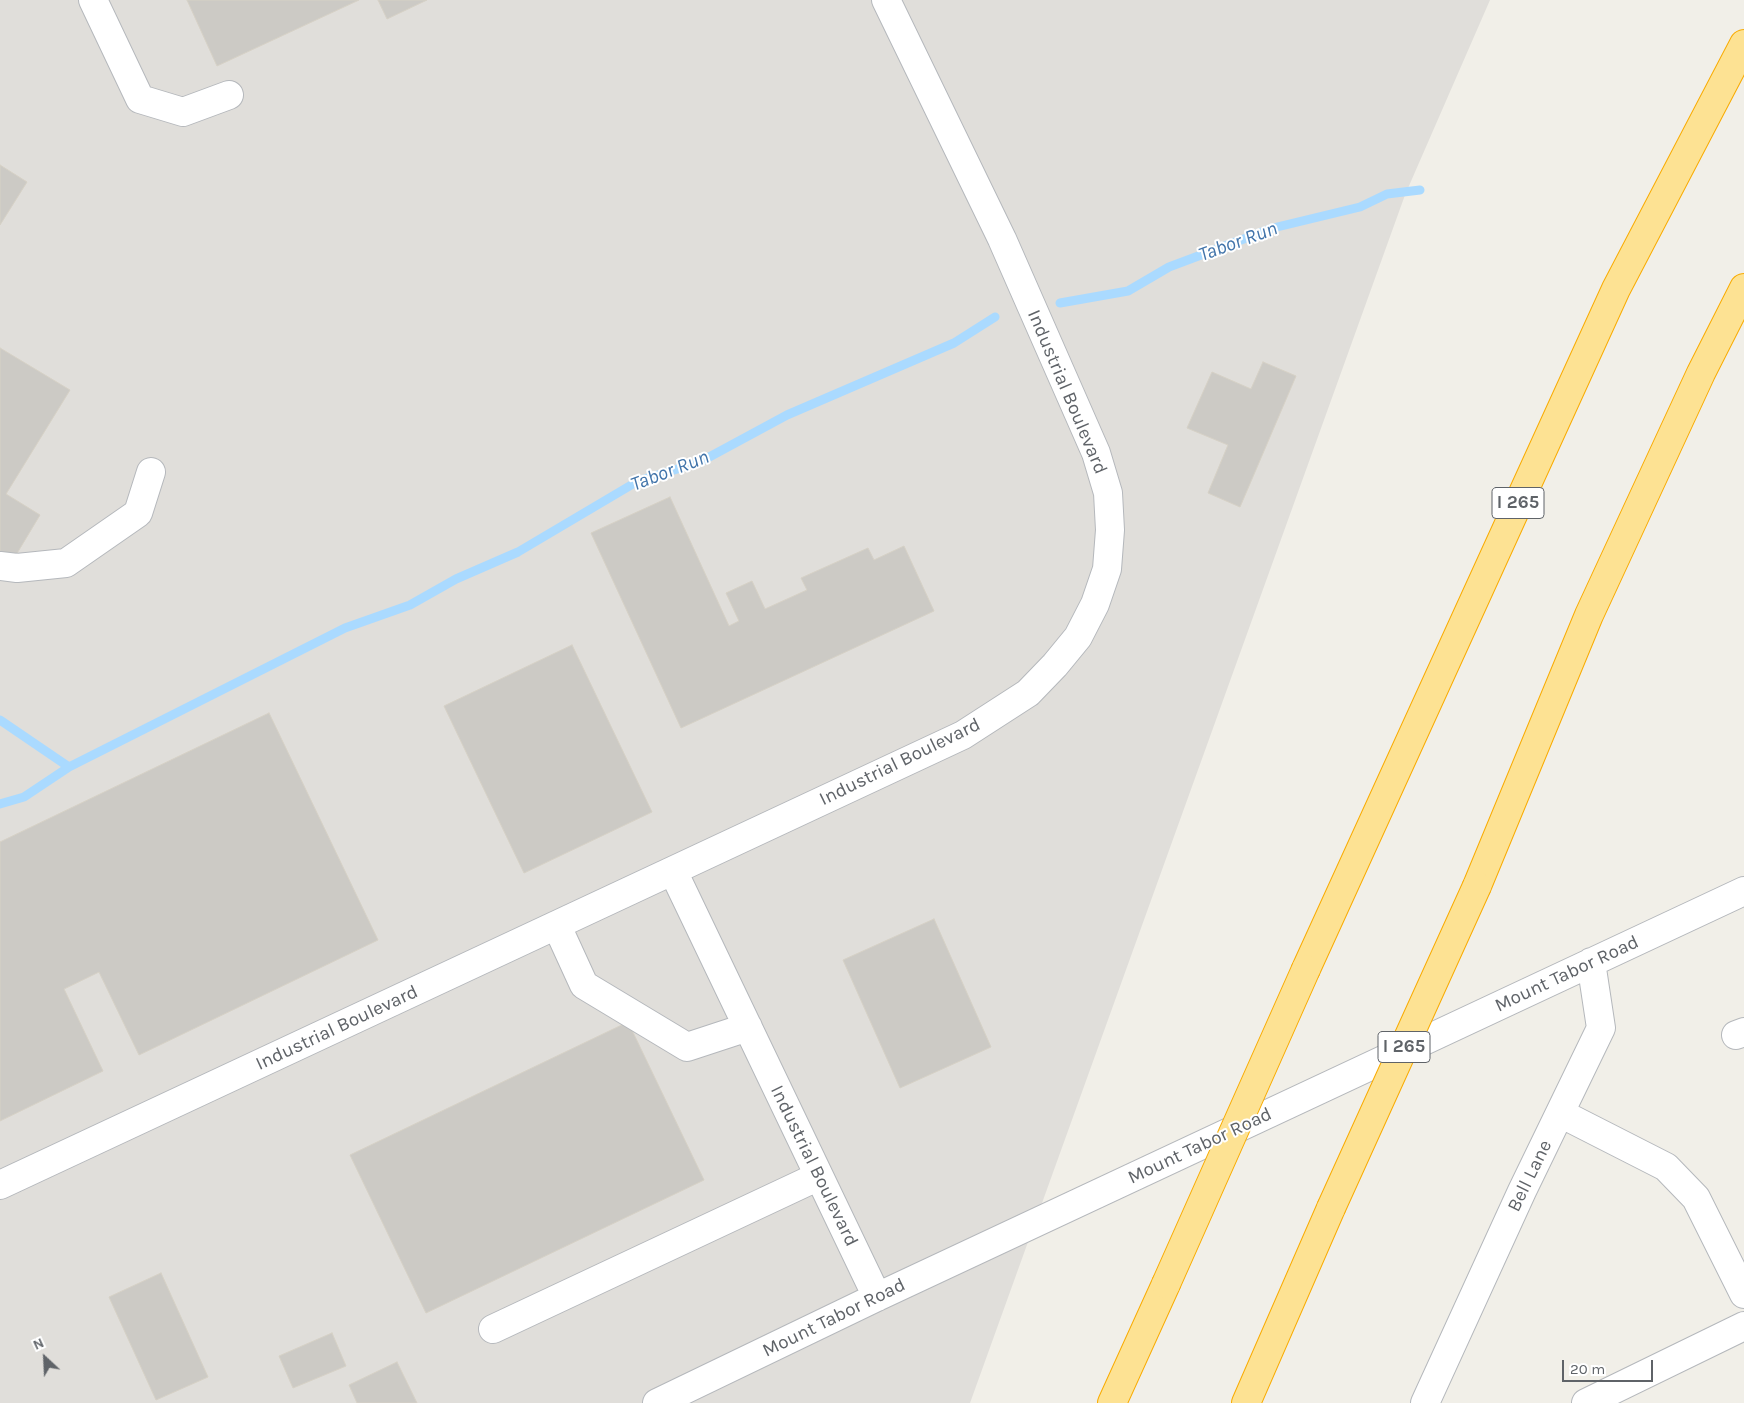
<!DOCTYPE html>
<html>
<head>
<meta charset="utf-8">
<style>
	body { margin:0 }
	#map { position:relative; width:1744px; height:1403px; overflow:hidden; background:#f1efe8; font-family:Karla,sans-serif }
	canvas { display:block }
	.north { position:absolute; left:20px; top:1333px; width:50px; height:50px; -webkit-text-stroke:4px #fff; paint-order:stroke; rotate:335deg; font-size:14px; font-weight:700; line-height:20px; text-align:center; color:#5f6368 }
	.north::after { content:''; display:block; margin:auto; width:18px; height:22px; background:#5f6368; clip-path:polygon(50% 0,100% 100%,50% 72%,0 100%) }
	.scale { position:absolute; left:1562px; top:1360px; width:91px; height:22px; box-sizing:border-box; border:2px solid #5f6368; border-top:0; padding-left:6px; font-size:15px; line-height:18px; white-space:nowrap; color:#5f6368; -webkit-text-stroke:4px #fff; paint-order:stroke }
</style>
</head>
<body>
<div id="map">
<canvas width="1744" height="1403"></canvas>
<div class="north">N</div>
<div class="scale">20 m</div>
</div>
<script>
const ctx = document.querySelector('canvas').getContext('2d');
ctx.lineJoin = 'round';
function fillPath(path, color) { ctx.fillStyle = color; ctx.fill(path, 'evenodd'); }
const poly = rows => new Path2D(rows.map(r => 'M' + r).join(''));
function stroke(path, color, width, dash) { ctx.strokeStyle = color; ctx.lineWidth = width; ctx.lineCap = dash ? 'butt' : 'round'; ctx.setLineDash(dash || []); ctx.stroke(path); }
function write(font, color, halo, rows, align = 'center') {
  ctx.font = font + ' Karla,sans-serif'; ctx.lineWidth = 4; ctx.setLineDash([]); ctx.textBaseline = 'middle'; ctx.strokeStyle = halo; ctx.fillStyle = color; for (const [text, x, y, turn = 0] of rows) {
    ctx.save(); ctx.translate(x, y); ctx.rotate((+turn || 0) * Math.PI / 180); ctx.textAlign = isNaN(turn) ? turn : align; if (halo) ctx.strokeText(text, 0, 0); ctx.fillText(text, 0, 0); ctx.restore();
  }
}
const industrial = poly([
	[0,0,1490,0,1405,195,970,1403,0,1403]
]);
const stream = poly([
	[1060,303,1128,291,1169,267,1273,228,1360,207,1387,194,1420,190],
	[0,720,69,767],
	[0,804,24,797,69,767,345,628,410,605,456,579,518,552,638,481,700,462,787,415,954,343,995,317]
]);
const building = poly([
	[187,0,359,0,217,66,187,0],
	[378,0,427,0,387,19,378,0],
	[0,165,27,182,0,225,0,165],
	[0,348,70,390,6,494,40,515,13,560,0,552,0,348],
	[1263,362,1296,376,1240,507,1208,493,1228,445,1187,428,1212,372,1251,389,1263,362],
	[670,497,729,626,739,621,726,593,752,581,765,609,807,590,801,578,868,548,874,560,904,546,934,611,681,728,591,533,670,497],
	[572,645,652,812,524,873,444,706,572,645],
	[269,713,378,940,139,1055,99,972,64,989,103,1071,0,1121,0,842,269,713],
	[934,919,991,1047,900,1088,843,960,934,919],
	[628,1022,704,1180,426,1313,350,1155,628,1022],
	[161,1273,208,1377,156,1400,109,1297,161,1273],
	[332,1333,346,1366,293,1388,279,1356,332,1333],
	[397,1362,417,1403,357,1403,349,1385,397,1362]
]);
const minor = poly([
	[93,0,140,99,183,112,229,95],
	[0,566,17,568,66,563,138,513,151,472],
	[673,871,877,1297],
	[557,926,584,985,687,1047,748,1027],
	[1736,1035,1744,1032],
	[1560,1113,1666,1167,1696,1198,1744,1294],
	[0,1185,963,735,1028,693,1055,665,1078,637,1095,604,1107,569,1110,530,1108,493,1096,453,1002,239,886,0],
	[493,1329,819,1176],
	[657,1403,877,1297,1744,891],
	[1425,1403,1522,1191,1601,1028,1591,962],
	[1586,1403,1744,1326]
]);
const highway = poly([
	[1477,886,1589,615,1701,373,1744,288],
	[1306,969,1616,289,1744,44],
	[1112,1403,1166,1284],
	[1246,1403,1331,1208]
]);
const highwayBridge = poly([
	[1331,1208,1477,886],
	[1166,1284,1306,969]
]);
const shields = [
	[1518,503,52],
	[1404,1047,52]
];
const shieldNames = [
	["I 265",1518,503],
	["I 265",1404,1047]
];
const streetNames = [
	["Industrial Boulevard",1067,392,67],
	["Industrial Boulevard",900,762,-26],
	["Mount Tabor Road",1567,974,-25],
	["Industrial Boulevard",337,1028,-25],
	["Mount Tabor Road",1200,1146,-25],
	["Industrial Boulevard",814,1166,64],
	["Bell Lane",1530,1176,-64],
	["Mount Tabor Road",834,1318,-26]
];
const waterNames = [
	["Tabor Run",1238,242,-20],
	["Tabor Run",670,471,-21]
];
fillPath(industrial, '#e0deda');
stroke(stream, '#aadaff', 9);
fillPath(building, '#cccac5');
stroke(building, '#d6d1c6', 1);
stroke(minor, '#b5b8bc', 30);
stroke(highway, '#f9ab00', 30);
stroke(minor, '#fff', 28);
stroke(highway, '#fde293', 28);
stroke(highwayBridge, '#f9ab00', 30, []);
stroke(highwayBridge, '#fde293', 28);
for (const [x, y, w] of shields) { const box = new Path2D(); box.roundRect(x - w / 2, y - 15.5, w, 31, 4); ctx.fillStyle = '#fff'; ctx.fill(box); stroke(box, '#5f6368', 1); }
write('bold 18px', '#5f6368', null, shieldNames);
write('19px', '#5f6368', '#fff', streetNames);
write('italic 20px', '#4174aa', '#fff', waterNames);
</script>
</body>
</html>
